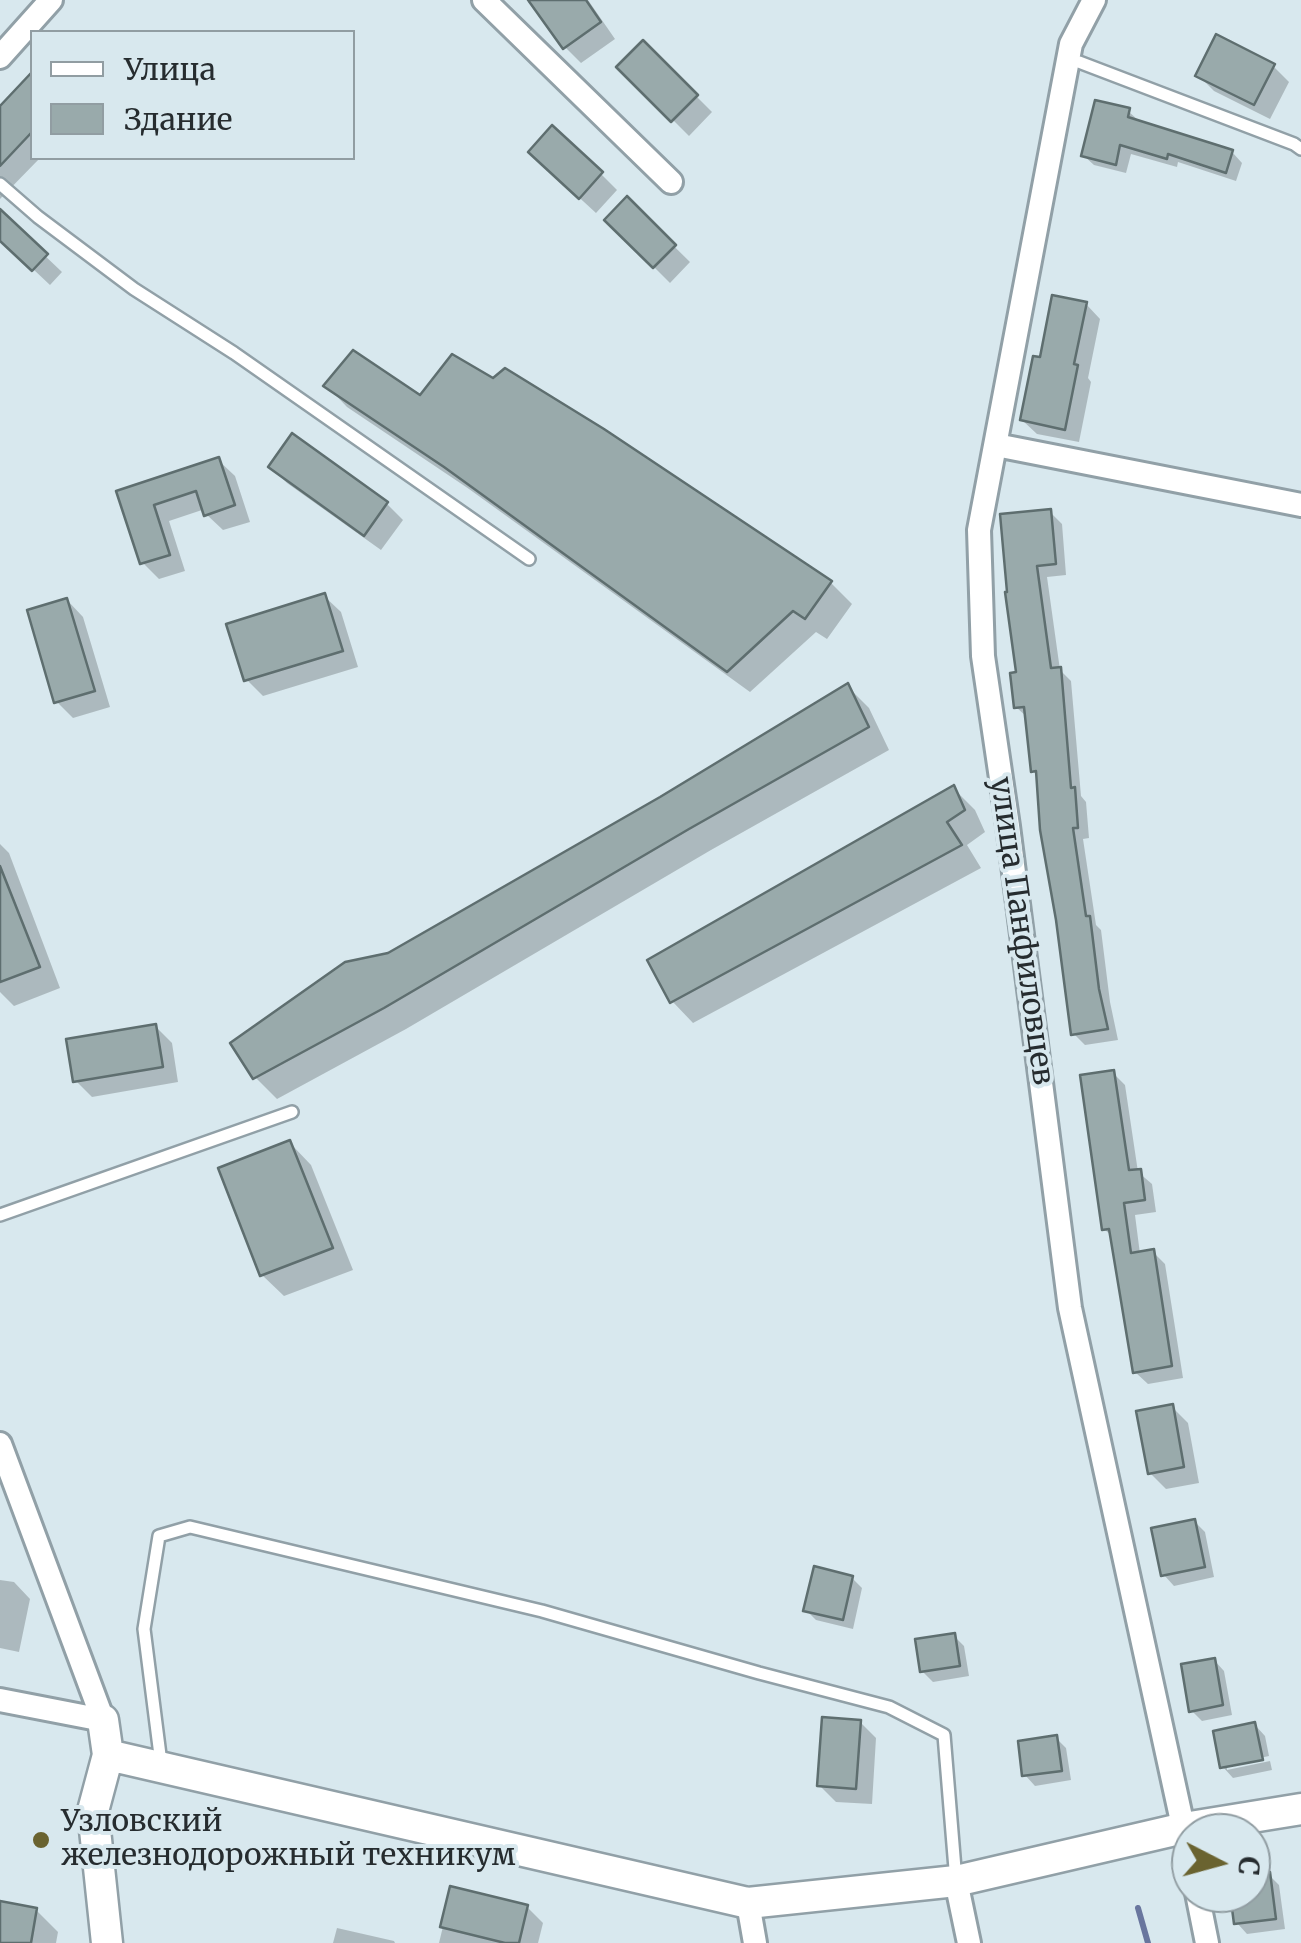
<!DOCTYPE html>
<html>
<head>
<meta charset="utf-8">
<style>
	body { margin:0 }
	#map { position:relative; width:1301px; height:1943px; overflow:hidden; background:#d8e8ee; font-family:Merriweather,serif }
	canvas { display:block }
	.legend { position:absolute; left:30px; top:30px; width:325px; height:130px; box-sizing:border-box; background:#d8e8ee; border:2px solid #919da2; margin:0; padding:12px 18px; list-style:none; font-size:30px; color:#262c2f }
	.legend li { display:flex; align-items:center; gap:20px; height:50px }
	.legend b { width:50px; border:2px solid #919da2 }
	.north { position:absolute; left:1171px; top:1813px; width:100px; height:100px; box-sizing:border-box; background:#d8e8ee; border:2px solid #919da2; border-radius:50%; rotate:96deg; font-size:28px; font-weight:700; line-height:40px; text-align:center; color:#262c2f }
	.north::after { content:''; display:block; margin:auto; width:35px; height:45px; background:#6a6330; clip-path:polygon(50% 0,100% 100%,50% 72%,0 100%) }
</style>
</head>
<body>
<div id="map">
<canvas width="1301" height="1943"></canvas>
<ul class="legend">
<li><b style="height:12px;background:#fff"></b>Улица</li>
<li><b style="height:28px;background:#99aaab"></b>Здание</li>
</ul>
<div class="north">С</div>
</div>
<script>
const ctx = document.querySelector('canvas').getContext('2d');
ctx.lineJoin = 'round';
function fillPath(path, color) { ctx.fillStyle = color; ctx.fill(path, 'evenodd'); }
const poly = rows => new Path2D(rows.map(r => 'M' + r).join(''));
function stroke(path, color, width, dash) { ctx.strokeStyle = color; ctx.lineWidth = width; ctx.lineCap = dash ? 'butt' : 'round'; ctx.setLineDash(dash || []); ctx.stroke(path); }
function write(font, color, halo, rows, align = 'center') {
  ctx.font = font + ' Merriweather,serif'; ctx.lineWidth = 8; ctx.setLineDash([]); ctx.textBaseline = 'middle'; ctx.strokeStyle = halo; ctx.fillStyle = color; for (const [text, x, y, turn = 0] of rows) {
    ctx.save(); ctx.translate(x, y); ctx.rotate((+turn || 0) * Math.PI / 180); ctx.textAlign = isNaN(turn) ? turn : align; if (halo) ctx.strokeText(text, 0, 0); ctx.fillText(text, 0, 0); ctx.restore();
  }
}
const shadow = poly([
	[546,0,588,0,615,39,581,63,565,47],
	[643,43,712,112,689,136,620,67],
	[1273,66,1289,82,1270,119,1214,91,1198,75],
	[32,76,32,158,40,158,0,199,0,110],
	[1128,111,1139,121,1232,152,1242,163,1236,181,1178,162,1177,167,1131,154,1126,173,1094,165,1083,155],
	[547,168,601,174,617,190,596,213],
	[627,200,690,262,670,283,607,220],
	[0,213,62,272,50,285,0,238],
	[1086,304,1100,319,1088,378,1091,382,1079,442,1037,434,1022,420,1042,360],
	[493,382,603,432,831,583,852,604,827,639,816,632,750,692,469,489,347,407,326,385,421,399],
	[218,460,235,476,250,522,223,530,206,514,205,509,169,521,185,571,159,579,143,563,119,492],
	[271,467,387,504,403,520,381,550,287,483],
	[1050,512,1062,524,1066,575,1047,577,1060,670,1071,681,1081,796,1086,802,1089,838,1083,839,1096,925,1101,930,1110,1002,1118,1040,1085,1045,1074,1034,1039,776,1033,770,1028,718,1016,707,1018,674,1008,594],
	[324,596,341,612,358,667,263,696,247,680],
	[67,600,83,617,110,707,73,718,57,702],
	[848,687,869,708,889,750,711,850,406,1029,277,1099,255,1077,662,799],
	[953,788,975,810,985,832,967,845,981,868,693,1023,672,1001],
	[0,844,9,853,60,988,14,1006,0,992],
	[156,1027,172,1043,178,1082,92,1097,75,1080],
	[1113,1073,1125,1085,1138,1172,1152,1184,1156,1212,1135,1215,1140,1254,1153,1252,1165,1264,1183,1378,1148,1384,1135,1372,1113,1237,1104,1229],
	[290,1143,311,1165,353,1270,284,1296,262,1275],
	[1172,1407,1188,1423,1199,1483,1166,1489,1150,1473],
	[1195,1522,1205,1532,1214,1577,1174,1586,1164,1575],
	[852,1578,862,1588,853,1629,816,1620,806,1610],
	[0,1580,14,1582,30,1599,19,1652,0,1648],
	[954,1636,964,1646,969,1676,933,1682,922,1671],
	[1214,1660,1224,1671,1232,1715,1202,1721,1191,1710],
	[860,1722,876,1738,872,1804,836,1802,819,1785],
	[1255,1725,1265,1736,1269,1756,1227,1765,1227,1770,1270,1761,1272,1770,1233,1778,1223,1767],
	[1056,1738,1066,1748,1071,1780,1035,1786,1025,1775],
	[1269,1875,1279,1885,1285,1929,1247,1934,1237,1923,1233,1893,1251,1893,1251,1877],
	[452,1889,527,1907,543,1923,538,1943,439,1943],
	[0,1903,36,1910,58,1932,56,1943,0,1943],
	[337,1928,394,1941,395,1943,333,1943]
]);
const stream = poly([
	[1138,1908,1148,1943]
]);
const building = poly([
	[528,0,586,0,601,22,563,49,528,0],
	[1216,34,1275,64,1254,105,1195,76,1216,34],
	[643,40,698,95,671,122,616,67,643,40],
	[32,72,32,132,0,166,0,106,32,72],
	[1095,100,1130,108,1128,117,1233,150,1226,173,1168,154,1167,159,1120,145,1116,165,1081,156,1095,100],
	[552,125,603,172,579,199,528,152,552,125],
	[627,196,676,245,653,268,604,220,627,196],
	[0,209,48,254,32,271,0,241,0,209],
	[1052,295,1087,302,1074,364,1078,365,1065,430,1020,420,1033,356,1040,357,1052,295],
	[353,350,420,395,452,354,493,378,505,368,604,429,832,581,805,619,793,611,727,672,444,467,323,386,353,350],
	[292,433,388,502,364,536,268,467,292,433],
	[219,457,235,505,204,516,196,491,154,505,170,555,140,564,116,491,219,457],
	[1051,509,1056,564,1037,566,1051,668,1061,667,1071,788,1075,787,1078,828,1073,828,1086,916,1090,916,1099,989,1108,1029,1071,1035,1056,920,1040,830,1036,771,1031,772,1024,707,1014,708,1010,673,1016,672,1005,592,1007,592,1000,514,1051,509],
	[325,593,343,651,244,681,226,624,325,593],
	[67,598,95,691,54,703,27,610,67,598],
	[848,683,869,727,689,829,384,1008,253,1079,230,1043,345,962,388,953,660,797,848,683],
	[954,785,965,810,947,822,962,845,670,1003,647,960,954,785],
	[0,866,40,967,0,982,0,866],
	[156,1024,163,1067,73,1082,66,1039,156,1024],
	[1114,1070,1129,1170,1141,1169,1145,1200,1124,1203,1131,1253,1154,1249,1172,1366,1133,1373,1109,1229,1102,1230,1080,1075,1114,1070],
	[290,1140,333,1248,260,1276,218,1168,290,1140],
	[1173,1404,1184,1467,1148,1474,1136,1411,1173,1404],
	[1195,1519,1205,1567,1161,1576,1151,1528,1195,1519],
	[814,1566,853,1576,843,1620,803,1611,814,1566],
	[955,1633,960,1666,920,1672,915,1639,955,1633],
	[1215,1658,1223,1705,1189,1712,1181,1664,1215,1658],
	[822,1717,861,1720,856,1789,817,1786,822,1717],
	[1255,1722,1263,1760,1220,1768,1213,1731,1255,1722],
	[1057,1735,1062,1771,1022,1776,1018,1741,1057,1735],
	[1270,1872,1276,1919,1234,1924,1230,1893,1251,1893,1251,1874,1270,1872],
	[450,1886,528,1905,519,1943,505,1943,440,1927,450,1886],
	[0,1901,37,1908,31,1943,0,1943,0,1901]
]);
const service = poly([
	[1079,62,1294,144,1301,149],
	[0,184,38,217,134,289,234,353,529,559],
	[0,1215,292,1112],
	[161,1763,144,1629,159,1536,190,1527,542,1611,759,1673,889,1707,944,1735,956,1881]
]);
const minor = poly([
	[484,0,671,182],
	[1094,0,1071,44,979,530,983,656,1008,826,1070,1308,1191,1863],
	[0,57,51,0],
	[996,445,1301,505],
	[0,1444,103,1720],
	[0,1700,103,1720],
	[956,1881,969,1943],
	[1197,1893,1207,1943],
	[748,1903,755,1943]
]);
const secondary = poly([
	[103,1720,108,1755,93,1811,107,1943],
	[108,1755,748,1903,956,1881,1184,1828,1301,1809]
]);
const markers = [
	[41,1840,10,"#6a6330"]
];
const streetNames = [
	["улица Панфиловцев",1021,931,82]
];
const poiNames = [
	["Узловский",61,1823],
	["железнодорожный техникум",61,1857]
];
fillPath(shadow, '#0003');
stroke(stream, '#69769e', 6);
fillPath(building, '#99aaab');
stroke(building, '#5e6e6f', 2.5);
stroke(service, '#91a0a7', 16);
stroke(minor, '#91a0a7', 28);
stroke(secondary, '#91a0a7', 35);
stroke(service, '#fff', 11);
stroke(minor, '#fff', 22);
stroke(secondary, '#fff', 30);
for (const [x, y, r, color] of markers) { const dot = new Path2D(); dot.arc(x, y, r, 0, 2 * Math.PI); ctx.fillStyle = color; ctx.fill(dot); stroke(dot, '#d8e8ee', 4); }
write('30px', '#262c2f', '#d8e8ee', streetNames);
write('30px', '#262c2f', '#d8e8ee', poiNames, 'left');
</script>
</body>
</html>
